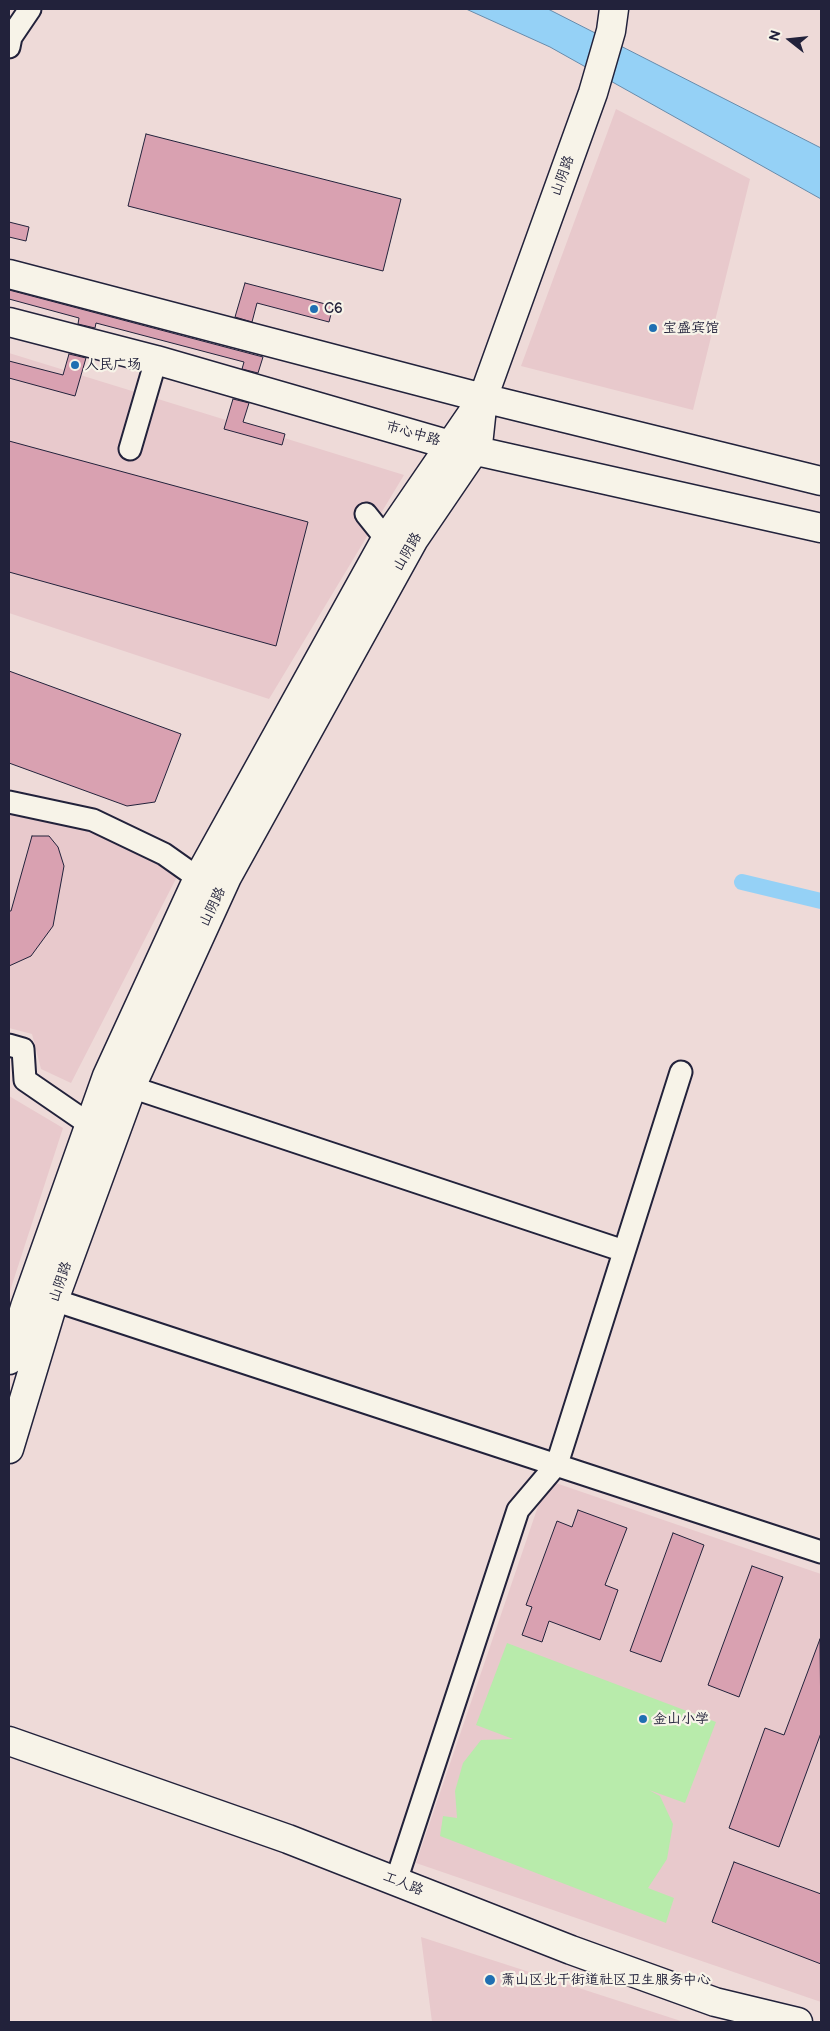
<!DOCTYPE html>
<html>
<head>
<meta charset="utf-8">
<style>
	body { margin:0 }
	#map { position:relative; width:830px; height:2031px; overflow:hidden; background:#eedad8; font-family:"Balsamiq Sans",sans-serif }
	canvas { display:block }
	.frame { position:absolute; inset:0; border:10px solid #22223b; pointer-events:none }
	.north { position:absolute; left:765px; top:15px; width:50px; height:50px; -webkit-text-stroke:4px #f7f3e8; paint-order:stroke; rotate:286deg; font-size:14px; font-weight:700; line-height:20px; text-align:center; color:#22223b }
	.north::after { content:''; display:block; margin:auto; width:18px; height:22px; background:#22223b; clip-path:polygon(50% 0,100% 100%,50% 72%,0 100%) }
</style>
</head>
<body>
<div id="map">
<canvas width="830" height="2031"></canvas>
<div class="frame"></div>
<div class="north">N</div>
</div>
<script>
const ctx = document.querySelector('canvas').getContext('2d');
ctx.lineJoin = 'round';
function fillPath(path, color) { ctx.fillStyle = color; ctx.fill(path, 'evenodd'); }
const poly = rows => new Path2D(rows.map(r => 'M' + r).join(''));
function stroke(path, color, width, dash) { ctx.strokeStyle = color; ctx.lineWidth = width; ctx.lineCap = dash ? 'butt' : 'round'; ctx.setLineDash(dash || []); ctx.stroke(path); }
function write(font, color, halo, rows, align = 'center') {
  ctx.font = font + ' "Balsamiq Sans","LXGW WenKai TC",sans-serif'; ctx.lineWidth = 4.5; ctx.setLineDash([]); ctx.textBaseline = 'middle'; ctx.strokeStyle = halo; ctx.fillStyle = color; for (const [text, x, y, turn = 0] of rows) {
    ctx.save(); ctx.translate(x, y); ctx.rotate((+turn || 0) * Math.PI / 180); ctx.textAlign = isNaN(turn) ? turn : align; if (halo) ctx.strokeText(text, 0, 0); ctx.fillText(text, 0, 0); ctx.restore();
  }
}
const built = poly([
	[616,109,750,179,693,410,521,366],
	[9,353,404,475,269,699,9,613],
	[9,805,130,837,182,867,71,1083,41,1069,32,1034,9,1028],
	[9,1096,63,1128,9,1294],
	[547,1480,821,1574,821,2002,416,1863],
	[421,1937,684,2022,432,2022]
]);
const green = poly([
	[507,1643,716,1722,685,1803,649,1790,660,1796,673,1824,667,1859,648,1888,674,1898,666,1923,440,1836,443,1816,457,1818,455,1791,463,1763,481,1740,513,1739,476,1725]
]);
const water = poly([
	[466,9,548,9,821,148,821,199,550,47,466,9]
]);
const canal = poly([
	[742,882,821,901]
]);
const building = poly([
	[146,134,401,199,383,271,128,206,146,134],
	[9,222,29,227,26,241,9,237,9,222],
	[245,283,333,306,329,322,257,303,252,322,235,317,245,283],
	[9,290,263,357,258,373,242,369,244,362,96,323,95,328,78,324,79,318,9,299,9,290],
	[69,354,86,358,75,396,9,378,9,361,63,375,69,354],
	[233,399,249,403,243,422,285,434,282,445,224,429,233,399],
	[9,441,308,522,276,646,9,572,9,441],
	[9,671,181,734,155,802,127,806,9,763,9,671],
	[32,836,49,836,58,847,64,866,53,926,31,956,9,966,9,911,11,911,32,836],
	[578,1510,627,1528,605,1585,618,1590,600,1640,549,1621,542,1642,522,1635,532,1607,526,1605,557,1521,572,1527,578,1510],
	[673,1533,704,1545,661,1662,630,1651,673,1533],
	[752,1566,783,1577,739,1697,708,1685,752,1566],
	[820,1639,821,1733,779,1847,729,1828,765,1728,784,1735,820,1639],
	[734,1862,821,1894,821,1964,712,1922,734,1862]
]);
const minor = poly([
	[9,47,11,37,30,9],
	[130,449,156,360],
	[366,514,386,539],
	[9,802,93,820,164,854,198,878],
	[9,1045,23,1049,25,1080,89,1124],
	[131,1087,624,1251],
	[54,1300,821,1552],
	[396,1881,518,1510,557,1464,681,1072]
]);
const major = poly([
	[9,274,483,398,821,481],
	[9,322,156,360,450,445,821,528],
	[9,1360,25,1307,107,1076,198,878,386,539,482,399],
	[9,1449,54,1300,136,1076,227,877,414,539,478,445,483,398,593,93,611,31,614,9],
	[9,1741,288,1839,571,1950,715,2002,798,2022]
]);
const markers = [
	[314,309,5,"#1f6fb2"],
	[653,328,5,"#1f6fb2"],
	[75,365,5,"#1f6fb2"],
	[643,1719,5,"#1f6fb2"],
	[490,1980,6,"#1f6fb2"]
];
const streetNames = [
	["山阴路",563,176,-70],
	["市心中路",413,434,16],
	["山阴路",408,552,-60],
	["山阴路",213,907,-65],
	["山阴路",61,1282,-71],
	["工人路",403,1884,22]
];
const poiNames = [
	["C6",324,309],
	["宝盛宾馆",663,328],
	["人民广场",85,365],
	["金山小学",653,1719],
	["萧山区北干街道社区卫生服务中心",501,1980]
];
fillPath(built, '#e8c9cc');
fillPath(green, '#b8ebab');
fillPath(water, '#95d1f6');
stroke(water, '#678bab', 1);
stroke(canal, '#95d1f6', 16);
fillPath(building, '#d9a1b1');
stroke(building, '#22223b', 1);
stroke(minor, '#22223b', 25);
stroke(major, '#22223b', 31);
stroke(minor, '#f7f3e8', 21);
stroke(major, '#f7f3e8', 28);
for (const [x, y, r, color] of markers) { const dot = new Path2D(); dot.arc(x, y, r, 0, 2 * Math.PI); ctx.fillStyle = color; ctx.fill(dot); stroke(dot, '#f7f3e8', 2); }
write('14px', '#22223b', '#f7f3e8', streetNames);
write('14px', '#22223b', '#f7f3e8', poiNames, 'left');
</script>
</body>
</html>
